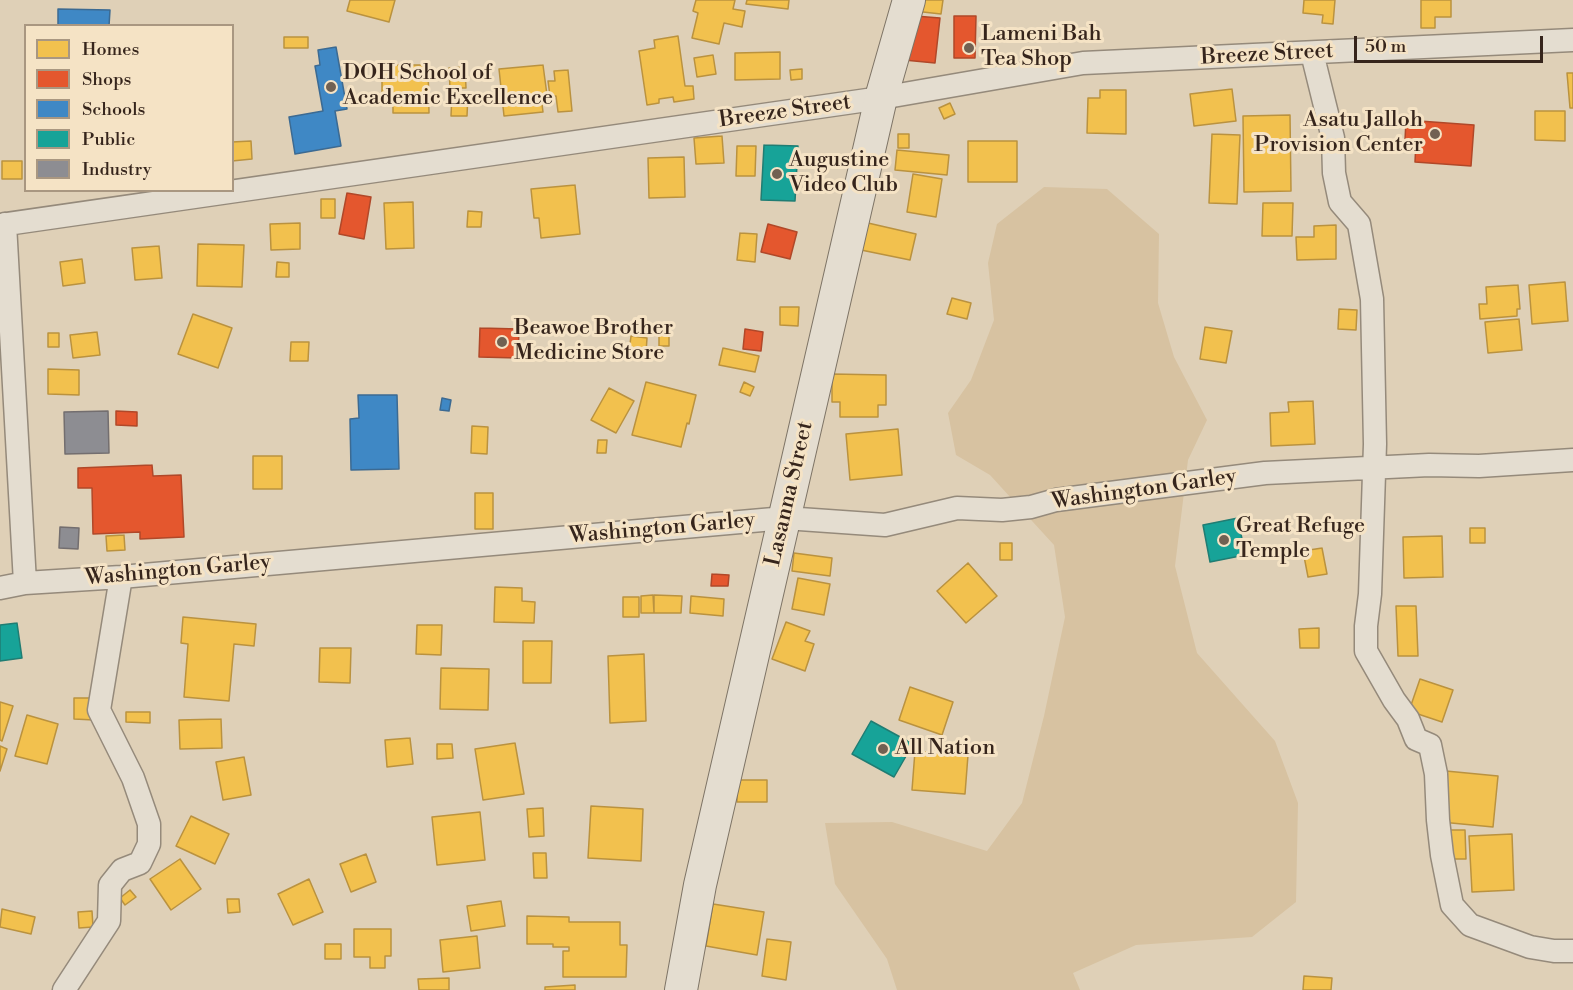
<!DOCTYPE html>
<html>
<head>
<meta charset="utf-8">
<style>
	body { margin:0 }
	#map { position:relative; width:1573px; height:990px; overflow:hidden; background:#dfd0b7; font-family:"Libre Bodoni",serif }
	canvas { display:block }
	.legend { position:absolute; left:24px; top:24px; width:210px; height:168px; box-sizing:border-box; background:#f5e3c5; border:2px solid #a99781; margin:0; padding:8px 10px; list-style:none; font-size:18px; color:#36251c }
	.legend li { display:flex; align-items:center; gap:12px; height:30px }
	.legend b { width:30px; border:2px solid #a99781 }
	.scale { position:absolute; left:1354px; top:36px; width:189px; height:27px; box-sizing:border-box; border:3px solid #36251c; border-top:0; padding-left:8px; font-size:18px; line-height:21px; white-space:nowrap; color:#36251c; -webkit-text-stroke:4px #f5e3c5; paint-order:stroke }
</style>
</head>
<body>
<div id="map">
<canvas width="1573" height="990"></canvas>
<ul class="legend">
<li><b style="height:16px;background:#f2c14e"></b>Homes</li>
<li><b style="height:16px;background:#e4572e"></b>Shops</li>
<li><b style="height:16px;background:#3f88c5"></b>Schools</li>
<li><b style="height:16px;background:#17a398"></b>Public</li>
<li><b style="height:16px;background:#8d8d92"></b>Industry</li>
</ul>
<div class="scale">50 m</div>
</div>
<script>
const ctx = document.querySelector('canvas').getContext('2d');
ctx.lineJoin = 'round';
function fillPath(path, color) { ctx.fillStyle = color; ctx.fill(path, 'evenodd'); }
const poly = rows => new Path2D(rows.map(r => 'M' + r).join(''));
function stroke(path, color, width, dash) { ctx.strokeStyle = color; ctx.lineWidth = width; ctx.lineCap = dash ? 'butt' : 'round'; ctx.setLineDash(dash || []); ctx.stroke(path); }
function write(font, color, halo, rows, align = 'center') {
  ctx.font = font + ' "Libre Bodoni",serif'; ctx.lineWidth = 6; ctx.setLineDash([]); ctx.textBaseline = 'middle'; ctx.strokeStyle = halo; ctx.fillStyle = color; for (const [text, x, y, turn = 0] of rows) {
    ctx.save(); ctx.translate(x, y); ctx.rotate((+turn || 0) * Math.PI / 180); ctx.textAlign = isNaN(turn) ? turn : align; if (halo) ctx.strokeText(text, 0, 0); ctx.fillText(text, 0, 0); ctx.restore();
  }
}
const green = poly([
	[1044,187,1107,189,1159,234,1158,303,1174,357,1207,420,1188,460,1175,566,1197,653,1275,741,1298,803,1296,902,1252,937,1136,945,1073,973,1080,990,897,990,887,959,835,884,825,823,892,822,987,851,1022,803,1044,716,1065,617,1054,545,990,475,956,455,948,413,971,380,994,320,988,263,997,224]
]);
const homes = poly([
	[350,0,395,0,389,22,347,11,350,0],
	[696,0,735,0,733,9,745,11,742,27,724,23,719,44,692,38,698,13,693,11,696,0],
	[747,0,789,0,788,9,746,4,747,0],
	[916,0,943,0,941,14,914,11,916,0],
	[1304,0,1335,0,1333,24,1322,23,1323,15,1303,13,1304,0],
	[1421,0,1451,0,1451,17,1435,17,1435,28,1421,28,1421,0],
	[678,36,685,86,693,86,694,99,674,102,673,97,659,99,659,103,647,105,639,51,655,48,654,40,678,36],
	[284,37,308,37,308,48,284,48,284,37],
	[780,52,780,79,735,80,735,53,780,52],
	[713,55,716,74,697,77,694,58,713,55],
	[394,65,428,65,429,113,393,113,393,94,382,94,382,70,394,70,394,65],
	[543,65,547,95,541,96,543,112,504,116,499,69,543,65],
	[465,67,466,88,450,88,449,68,465,67],
	[802,69,802,79,791,80,790,70,802,69],
	[568,70,572,111,558,112,556,96,550,96,548,81,555,81,554,71,568,70],
	[1567,73,1573,73,1573,108,1570,108,1567,73],
	[1232,89,1236,121,1194,126,1190,94,1232,89],
	[1100,90,1126,90,1126,134,1087,133,1088,98,1100,98,1100,90],
	[452,94,468,94,467,116,451,116,452,94],
	[950,103,955,114,944,119,939,108,950,103],
	[1535,111,1565,111,1565,141,1535,140,1535,111],
	[1290,115,1291,191,1244,192,1243,116,1290,115],
	[898,134,909,134,909,148,898,148,898,134],
	[1212,134,1240,135,1237,204,1209,203,1212,134],
	[722,136,724,163,696,164,694,138,722,136],
	[251,141,252,159,232,161,232,142,251,141],
	[968,141,1017,141,1017,182,968,182,968,141],
	[737,146,756,146,755,176,736,176,737,146],
	[897,150,949,155,947,175,895,170,897,150],
	[684,157,685,197,649,198,648,158,684,157],
	[2,161,22,161,22,179,2,179,2,161],
	[913,174,942,179,936,217,907,212,913,174],
	[575,185,580,234,541,238,539,218,534,218,531,189,575,185],
	[321,199,335,199,335,218,321,218,321,199],
	[413,202,414,248,386,249,384,203,413,202],
	[1263,203,1293,203,1292,236,1262,236,1263,203],
	[468,211,482,212,481,227,467,227,468,211],
	[300,223,300,249,271,250,270,224,300,223],
	[868,223,916,234,910,260,861,250,868,223],
	[1336,225,1336,259,1297,260,1296,237,1314,237,1314,226,1336,225],
	[740,233,757,234,755,262,737,260,740,233],
	[198,244,244,245,242,287,197,286,198,244],
	[159,246,162,278,135,280,132,248,159,246],
	[82,259,85,283,63,286,60,262,82,259],
	[277,262,289,263,289,277,276,277,277,262],
	[1565,282,1568,321,1532,324,1529,285,1565,282],
	[1518,285,1520,309,1517,309,1517,316,1480,319,1479,304,1487,304,1486,287,1518,285],
	[952,298,971,303,967,319,947,314,952,298],
	[780,307,799,307,798,326,780,325,780,307],
	[1339,309,1357,310,1356,330,1338,329,1339,309],
	[193,314,232,328,218,368,178,354,193,314],
	[1519,319,1522,350,1488,353,1485,322,1519,319],
	[1205,327,1232,331,1226,363,1200,359,1205,327],
	[97,332,100,355,73,358,70,335,97,332],
	[659,332,669,332,669,346,659,346,659,332],
	[48,333,59,333,59,347,48,347,48,333],
	[631,336,647,338,646,353,629,352,631,336],
	[291,342,309,342,308,361,290,361,291,342],
	[723,348,759,356,755,372,719,365,723,348],
	[48,369,79,370,79,395,48,394,48,369],
	[832,374,886,375,886,405,878,405,878,417,840,417,840,402,832,402,832,374],
	[646,382,696,395,689,424,687,423,681,447,632,435,646,382],
	[744,382,754,387,750,396,740,392,744,382],
	[609,388,634,401,616,433,591,420,609,388],
	[1313,401,1315,444,1271,446,1270,413,1289,412,1288,402,1313,401],
	[472,426,488,427,487,454,471,453,472,426],
	[898,429,902,475,850,480,846,434,898,429],
	[598,440,607,440,606,453,597,453,598,440],
	[253,456,282,456,282,489,253,489,253,456],
	[475,493,493,493,493,529,475,529,475,493],
	[1470,528,1485,528,1485,543,1470,543,1470,528],
	[124,535,125,550,107,551,106,536,124,535],
	[1442,536,1443,577,1404,578,1403,537,1442,536],
	[1000,543,1012,543,1012,560,1000,560,1000,543],
	[1322,548,1327,574,1308,577,1303,551,1322,548],
	[794,553,832,558,830,576,792,571,794,553],
	[968,563,997,596,966,623,937,591,968,563],
	[798,578,830,584,824,615,792,609,798,578],
	[495,587,522,588,522,601,535,602,534,623,494,622,495,587],
	[653,595,654,613,641,613,641,596,653,595],
	[654,595,682,596,681,613,654,613,654,595],
	[691,596,724,599,723,616,690,613,691,596],
	[623,597,639,597,639,617,623,617,623,597],
	[1396,606,1416,606,1418,656,1398,656,1396,606],
	[183,617,256,624,254,646,234,644,229,701,184,697,188,644,181,643,183,617],
	[786,622,810,631,805,641,814,644,805,671,772,659,786,622],
	[417,625,442,625,441,655,416,654,417,625],
	[1319,628,1319,648,1300,648,1299,629,1319,628],
	[523,641,552,641,551,683,523,683,523,641],
	[320,648,351,648,350,683,319,682,320,648],
	[644,654,646,721,610,723,608,656,644,654],
	[441,668,489,669,488,710,440,709,441,668],
	[1420,679,1453,690,1442,722,1409,711,1420,679],
	[910,687,953,702,942,735,899,720,910,687],
	[74,698,94,698,94,720,74,719,74,698],
	[0,702,13,706,2,741,0,740,0,702],
	[126,712,150,712,150,723,126,722,126,712],
	[27,715,58,724,47,764,15,756,27,715],
	[221,719,222,748,180,749,179,720,221,719],
	[410,738,413,764,387,767,385,740,410,738],
	[515,743,524,794,483,800,475,749,515,743],
	[437,744,452,744,453,758,437,759,437,744],
	[0,746,7,749,0,771,0,746],
	[915,751,968,755,965,794,912,790,915,751],
	[244,757,251,795,223,800,216,762,244,757],
	[1446,771,1498,776,1493,827,1441,822,1446,771],
	[737,780,767,780,767,802,737,802,737,780],
	[591,806,643,809,641,861,588,858,591,806],
	[543,808,544,836,529,837,527,809,543,808],
	[480,812,485,860,437,865,432,817,480,812],
	[191,816,229,834,215,864,176,846,191,816],
	[1449,830,1465,830,1466,859,1449,859,1449,830],
	[1512,834,1514,890,1472,892,1469,836,1512,834],
	[533,853,546,853,547,878,534,878,533,853],
	[366,854,376,882,351,892,340,864,366,854],
	[180,859,201,889,171,910,150,879,180,859],
	[309,879,323,912,293,925,278,894,309,879],
	[130,890,136,897,125,905,120,898,130,890],
	[227,899,239,899,240,912,228,913,227,899],
	[501,901,505,926,471,931,467,906,501,901],
	[713,904,764,912,757,955,706,946,713,904],
	[2,909,35,917,31,934,0,927,2,909],
	[92,911,93,927,79,928,78,912,92,911],
	[527,916,569,917,569,922,620,922,620,945,627,945,626,977,563,977,563,951,569,951,569,947,553,947,553,944,527,944,527,916],
	[354,929,391,929,391,956,385,956,385,968,370,968,370,957,354,957,354,929],
	[477,936,480,968,443,972,440,940,477,936],
	[767,939,791,942,786,980,762,976,767,939],
	[325,944,341,944,341,959,325,959,325,944],
	[1304,976,1332,978,1331,990,1303,990,1304,976],
	[449,978,449,990,419,990,418,979,449,978],
	[575,985,575,990,545,990,545,987,575,985]
]);
const shops = poly([
	[915,16,940,18,935,63,904,60,915,16],
	[954,16,976,16,975,58,954,58,954,16],
	[1406,120,1474,125,1471,166,1415,162,1416,141,1405,140,1406,120],
	[347,193,371,197,364,239,339,234,347,193],
	[768,224,797,232,790,259,761,252,768,224],
	[480,328,519,329,518,358,479,357,480,328],
	[745,329,763,332,761,351,743,349,745,329],
	[116,411,137,412,137,426,116,425,116,411],
	[152,465,153,476,181,475,184,537,140,539,140,532,93,534,92,488,78,488,78,468,152,465],
	[712,574,729,575,728,586,711,586,712,574]
]);
const schools = poly([
	[58,9,110,10,109,26,58,26,58,9],
	[336,47,347,109,335,111,341,146,295,154,289,117,323,111,315,66,320,65,318,50,336,47],
	[358,395,397,395,399,469,351,470,350,419,359,418,358,395],
	[442,398,451,400,449,411,440,410,442,398]
]);
const public = poly([
	[764,145,798,146,795,201,761,200,764,145],
	[1238,518,1245,555,1210,562,1203,525,1238,518],
	[17,623,22,658,0,661,0,625,17,623],
	[871,721,913,744,894,777,852,754,871,721]
]);
const industry = poly([
	[108,411,109,453,65,454,64,412,108,411],
	[60,527,79,528,78,549,59,548,60,527]
]);
const street = poly([
	[1312,53,1333,138,1334,173,1340,202,1359,224,1372,299,1375,444,1370,594,1366,626,1366,651,1394,700,1408,719,1416,739,1430,745,1436,774,1438,820,1442,855,1452,905,1470,925,1530,947,1554,951,1573,951],
	[5,224,25,583],
	[0,225,881,98,1083,63,1573,40],
	[0,588,25,583,121,577,785,518,885,525,957,508,1002,510,1031,507,1056,500,1265,473,1429,465,1479,466,1573,460],
	[64,990,109,921,110,885,122,870,140,863,149,844,149,824,133,778,99,710,121,577]
]);
const secondary = poly([
	[681,990,700,885,881,98,909,0]
]);
const markers = [
	[969,48,6,"#716152"],
	[331,87,6,"#716152"],
	[1435,134,6,"#716152"],
	[777,174,6,"#716152"],
	[502,342,6,"#716152"],
	[1224,540,6,"#716152"],
	[883,749,6,"#716152"]
];
const poiNames = [
	["Lameni Bah",981,35],
	["Tea Shop",981,60],
	["DOH School of",343,74],
	["Academic Excellence",343,99],
	["Asatu Jalloh",1423,121,"right"],
	["Provision Center",1423,146,"right"],
	["Augustine",789,161],
	["Video Club",789,186],
	["Beawoe Brother",514,329],
	["Medicine Store",514,354],
	["Great Refuge",1236,527],
	["Temple",1236,552],
	["All Nation",895,749]
];
const streetNames = [
	["Breeze Street",1267,55,-3],
	["Breeze Street",785,112,-8],
	["Washington Garley",1144,490,-8],
	["Lasanna Street",790,494,-77],
	["Washington Garley",662,529,-5],
	["Washington Garley",178,571,-5]
];
fillPath(green, '#d7c2a1');
fillPath(homes, '#f2c14e');
stroke(homes, '#ba923f', 1.5);
fillPath(shops, '#e4572e');
stroke(shops, '#b04829', 1.5);
fillPath(schools, '#3f88c5');
stroke(schools, '#3c6a92', 1.5);
fillPath(public, '#17a398');
stroke(public, '#207d73', 1.5);
fillPath(industry, '#8d8d92');
stroke(industry, '#736e6f', 1.5);
stroke(street, '#958a7b', 25);
stroke(secondary, '#7e7466', 34);
stroke(street, '#e4ddd0', 22);
stroke(secondary, '#e4ddd0', 32);
for (const [x, y, r, color] of markers) { const dot = new Path2D(); dot.arc(x, y, r, 0, 2 * Math.PI); ctx.fillStyle = color; ctx.fill(dot); stroke(dot, '#f5e3c5', 2); }
write('22px', '#36251c', '#f5e3c5', poiNames, 'left');
write('22px', '#36251c', '#f5e3c5', streetNames);
</script>
</body>
</html>
